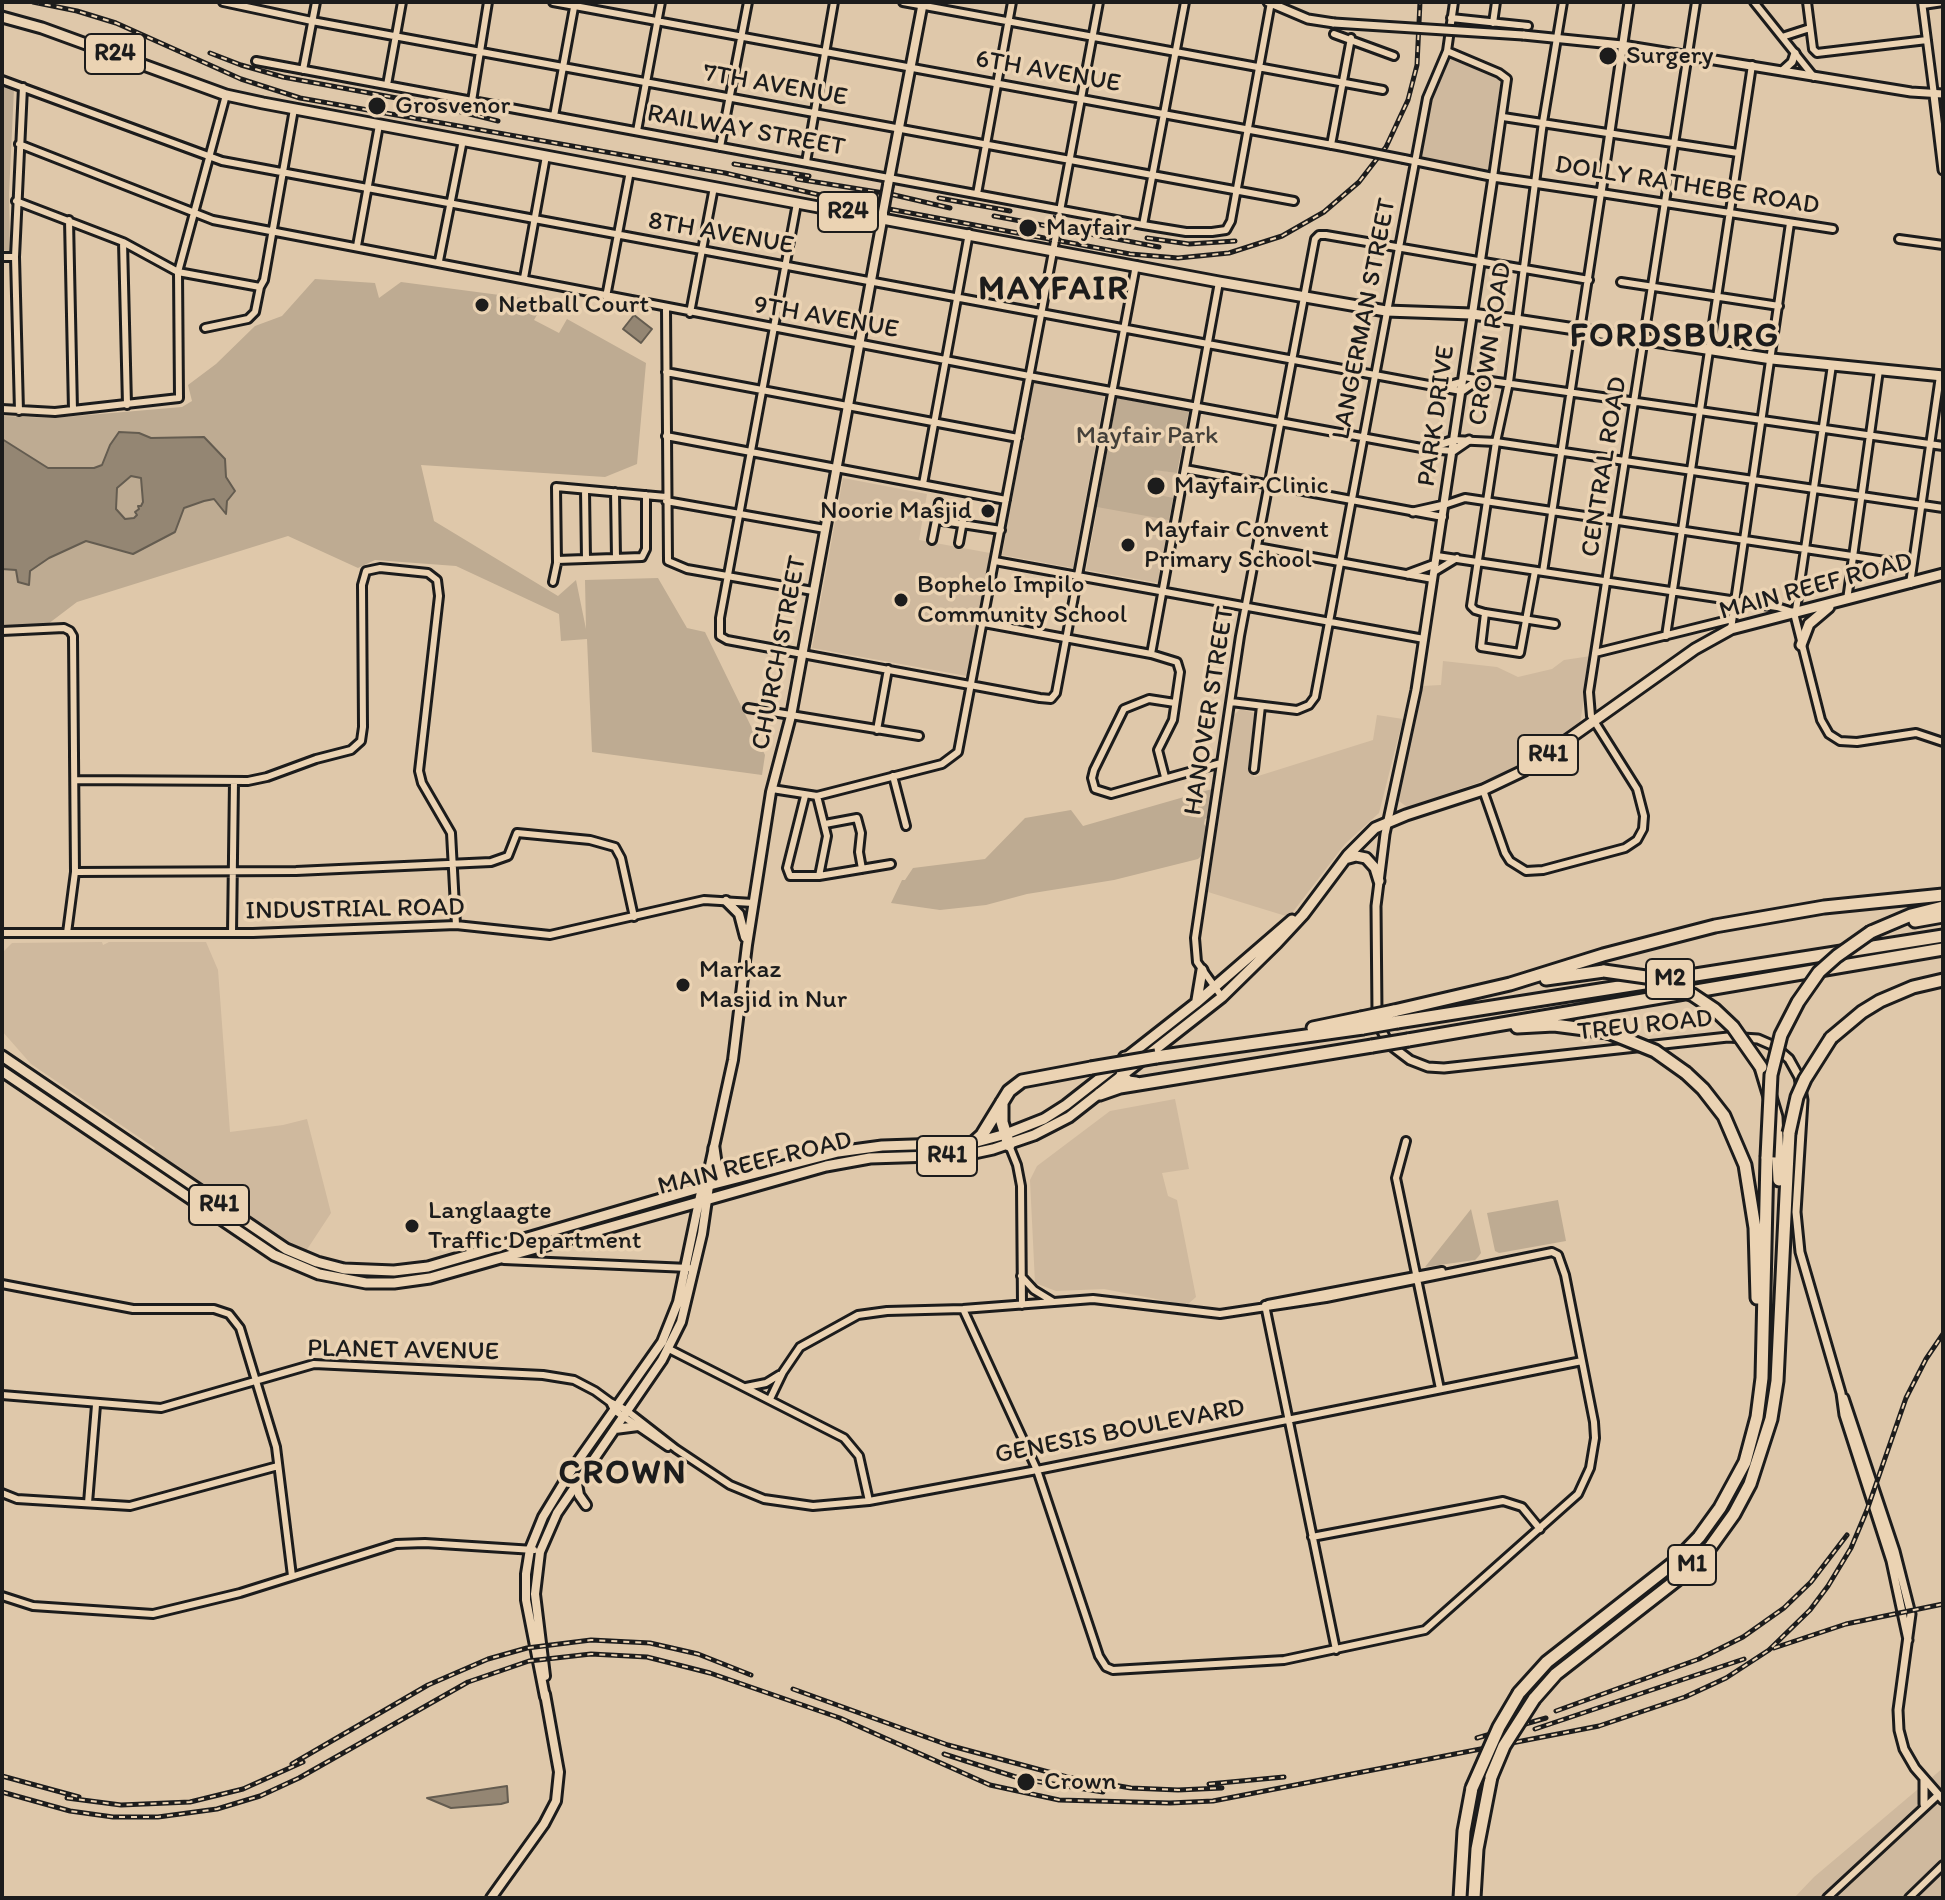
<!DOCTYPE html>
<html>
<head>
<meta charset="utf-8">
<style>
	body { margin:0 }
	#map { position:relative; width:1945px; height:1900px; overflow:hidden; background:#dfc8aa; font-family:Itim,sans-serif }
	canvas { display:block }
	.frame { position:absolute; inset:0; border:4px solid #1c1c1c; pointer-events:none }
</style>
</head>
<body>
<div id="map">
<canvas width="1945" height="1900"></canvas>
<div class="frame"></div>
</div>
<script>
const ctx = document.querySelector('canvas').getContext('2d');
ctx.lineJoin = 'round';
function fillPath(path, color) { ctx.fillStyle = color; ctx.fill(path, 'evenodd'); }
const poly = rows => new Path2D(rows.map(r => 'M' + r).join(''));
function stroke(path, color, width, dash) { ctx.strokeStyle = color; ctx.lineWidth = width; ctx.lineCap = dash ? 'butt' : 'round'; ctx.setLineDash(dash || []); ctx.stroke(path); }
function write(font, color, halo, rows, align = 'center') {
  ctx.font = font + ' Itim,sans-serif'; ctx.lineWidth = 7; ctx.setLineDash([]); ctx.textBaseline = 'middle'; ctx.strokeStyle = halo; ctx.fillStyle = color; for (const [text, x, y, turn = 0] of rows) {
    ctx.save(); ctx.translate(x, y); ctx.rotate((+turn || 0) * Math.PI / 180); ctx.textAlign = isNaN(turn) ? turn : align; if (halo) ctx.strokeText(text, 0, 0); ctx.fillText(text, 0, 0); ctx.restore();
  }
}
const built = poly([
	[1449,56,1497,76,1501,82,1489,171,1421,158,1435,85],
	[1034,380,1105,393,1073,568,1002,555],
	[1106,461,1177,473,1158,583,1086,570],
	[843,478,927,494,919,540,990,553,967,676,812,648],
	[1591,656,1580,723,1525,763,1492,778,1407,807,1399,801,1407,749,1422,686,1441,685,1443,661,1497,667,1518,677,1552,669,1564,660],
	[1240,709,1255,713,1248,770,1255,777,1373,740,1377,715,1403,719,1379,813,1345,844,1289,917,1208,892,1234,715],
	[102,942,103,945,109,942,206,942,218,970,230,1132,283,1125,307,1119,331,1213,306,1251,277,1237,153,1153,155,1148,31,1064,2,1031,4,951,12,943],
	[1175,1099,1189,1169,1162,1173,1168,1196,1177,1200,1196,1297,1187,1305,1104,1289,1056,1291,1035,1283,1030,1180,1037,1166,1110,1111],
	[1943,1768,1943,1898,1794,1898,1814,1877]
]);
const green = poly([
	[2,86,14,89,9,194,10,251,2,250],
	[315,279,375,283,379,298,401,282,545,301,534,320,559,333,567,319,646,363,637,464,605,477,421,465,434,521,558,596,576,580,586,629,585,580,658,578,687,628,705,632,765,755,762,775,592,752,587,639,561,641,559,614,456,566,375,560,358,568,288,536,77,602,48,624,2,626,2,416,53,418,182,407,192,401,188,385,216,364,255,326,282,316],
	[1117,398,1189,411,1177,473,1154,470,1150,493,1173,498,1169,520,1097,507],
	[1212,789,1209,817,1205,819,1204,824,1207,828,1201,856,1198,859,1114,880,1027,894,986,905,940,910,891,903,902,880,905,880,913,868,985,859,1025,818,1071,810,1083,826],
	[1558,1200,1566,1241,1499,1253,1495,1251,1487,1213],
	[1471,1209,1481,1253,1478,1257,1475,1260,1425,1267]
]);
const water = poly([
	[634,315,652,329,641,343,623,329,634,315],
	[119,432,139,433,151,438,204,437,225,459,226,477,235,491,227,501,226,514,214,499,204,501,184,508,175,532,133,554,86,541,49,558,30,571,29,585,18,582,16,570,2,569,2,439,48,468,94,468,102,465,110,445,119,432],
	[131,476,141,478,143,502,141,506,138,506,139,509,135,512,137,515,134,518,125,519,116,509,117,488,131,476],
	[507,1786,508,1802,501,1804,451,1808,427,1798,507,1786]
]);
const minor = poly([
	[223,2,312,21,1294,201],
	[553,2,1343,147],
	[903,2,1383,90],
	[1754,2,1814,77],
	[1807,2,1813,49,1817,53,1927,40],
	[1922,2,1934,95],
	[1923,5,1943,2],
	[1451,18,1528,26],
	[1493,23,1496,2],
	[1334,34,1394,56],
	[1782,37,1810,28],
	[256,61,1143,225,1186,232,1212,232,1226,230,1231,221,1271,2],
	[303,70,316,2],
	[2,80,222,161,1461,391],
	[387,85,402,2],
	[472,101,488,2],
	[554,116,575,2],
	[1503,117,1738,153],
	[637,131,661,2],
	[19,144,213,220,1029,376,1427,449,1453,451],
	[1331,145,1351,38],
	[720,147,748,2],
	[1404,159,1493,177,1507,79,1499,73,1447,51],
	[806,162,834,2],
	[977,194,1012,2],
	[16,201,123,242,178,272,260,287,264,280,294,109],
	[797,203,720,618,720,636,727,640,1040,698,1051,699,1056,693,1136,265],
	[1060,211,1099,2],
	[69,220,73,410],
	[1143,225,1185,2],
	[1899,239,1943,245],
	[123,242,127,405],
	[357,246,379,125],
	[2,257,15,257],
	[439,261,463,140],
	[524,278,546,156],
	[1621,282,1779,306],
	[606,297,630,171],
	[666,308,668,561,687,569,813,591],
	[690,313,714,187],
	[205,328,248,319,255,312,260,287],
	[1832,365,1795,617,1821,720,1829,734,1840,741,1857,742,1916,733,1943,742],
	[666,372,1018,438],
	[1463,377,1943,446],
	[2,409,55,412,179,398,178,272,226,95],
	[19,411,15,257,23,87],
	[666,436,1006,500],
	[1454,440,1496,442,1943,508],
	[1185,469,1443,517],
	[923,484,969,233],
	[585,490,586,559],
	[615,492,616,558],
	[666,501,825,529],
	[1444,505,1465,498,1912,565],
	[936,520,939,503],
	[932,540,936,520,1001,530],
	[959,543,965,510],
	[1257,547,1433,579],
	[1437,556,1777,607,1793,612],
	[557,560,642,557,646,549,646,495],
	[995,561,1424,639],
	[1434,572,1457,558],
	[1543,572,1601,193,1833,229],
	[553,582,557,563,556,487,666,497],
	[1910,584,1940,376],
	[1847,600,1879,370],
	[1485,613,1481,647,1520,653,1535,571],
	[984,623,1151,654,1177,662,1180,672,1173,720,1158,750,1165,777],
	[1555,624,1485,613,1475,610,1471,606,1496,442,1509,382,1543,122,1563,2],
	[1731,629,1790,223],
	[2,631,64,628,70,631,73,636,75,872,67,933],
	[1666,636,1752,65],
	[1595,653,1732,619],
	[1151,654,1219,282],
	[1231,702,1297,710,1309,705,1315,697,1427,98,1447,51,1454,2],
	[1175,703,1149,699,1124,709,1094,770,1092,778,1095,789,1111,794,1221,763],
	[748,708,919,736],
	[877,730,888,669],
	[1254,769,1261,706],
	[893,776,906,826],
	[75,780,248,781,267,777,316,759,351,750,361,741,363,727,362,585,366,571,380,568,428,573,437,580,439,596,419,771,422,783,451,833,456,925],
	[772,789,817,796,942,764,958,752,1055,241],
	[1483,790,1505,853,1510,861,1526,871,1543,870,1625,848,1637,840,1643,829,1644,816,1637,789,1591,716,1589,692,1696,2],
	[805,796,787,868,790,876,819,876,891,864],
	[817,796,827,836,819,876],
	[825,824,857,818,861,833,859,852,862,869],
	[75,872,296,871,491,862,508,856,517,833,590,840,615,847,621,858,634,917],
	[2,933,253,933,456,925,550,935,704,900,753,903],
	[232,933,234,781],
	[1222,997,1197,962,1195,938,1240,636,1315,239,1319,235,1326,235,1589,280],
	[1406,1141,1396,1178,1440,1389],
	[1009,1145,1017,1165,1021,1186,1022,1305],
	[504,1260,689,1268],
	[1021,1276,1034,1290,1052,1301],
	[2,1284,133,1309,214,1309,229,1314,240,1328,276,1447,292,1576],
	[1268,1304,1442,1271],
	[1265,1305,1336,1650],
	[669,1349,844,1438,859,1456,869,1501],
	[746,1387,766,1383,779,1375],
	[2,1395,161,1408,314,1364,543,1375,574,1380,595,1391,610,1402,614,1410,668,1447],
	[770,1399,783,1372,800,1347,858,1315,887,1311,963,1309,1093,1299,1220,1314,1326,1298,1552,1252,1558,1255,1565,1275,1594,1422,1595,1438,1590,1468,1578,1494,1425,1630,1284,1660,1113,1670,1106,1667,1099,1656,1037,1470,963,1309],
	[610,1402,626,1410,676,1449,730,1485,764,1499,813,1506,869,1501,1037,1470,1582,1361],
	[2,1493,17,1499,130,1506,278,1466],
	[88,1503,96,1405],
	[1312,1537,1503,1501,1522,1507,1540,1529],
	[2,1596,33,1606,153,1614,240,1593,396,1544,425,1543,534,1550],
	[1827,1898,1938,1795],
	[1909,1898,1943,1865]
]);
const tertiary = poly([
	[1268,2,1308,19,1334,23],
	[1629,2,1601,193,1493,177,1416,690,1385,834,1376,906,1377,1012,1379,1026,1389,1044,1410,1060,1428,1067,1444,1068,1728,1037,1758,1039,1774,1046,1789,1059,1799,1077,1803,1100,1796,1212,1800,1252,1841,1393,1844,1415,1891,1561,1908,1640],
	[1523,35,1622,45,1911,92,1943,94],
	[1782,71,1792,62,1795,53],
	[1934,95,1943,170],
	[1444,387,1462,382],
	[1462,391,1479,379],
	[1427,449,1454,440],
	[1453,451,1469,440],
	[1413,512,1444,505],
	[1408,574,1435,564],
	[1844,1398,1895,1551,1911,1614,1898,1710,1899,1730,1904,1749,1915,1768,1943,1800],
	[1924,1804,1924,1780]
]);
const secondary = poly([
	[888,185,923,2],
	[726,901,739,914,745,937],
	[615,1429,638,1426],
	[577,1484,579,1495,586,1505],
	[545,1676,535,1594,540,1552,557,1513,662,1360,681,1322,702,1234,710,1179],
	[545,1697,526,1600,526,1574,530,1549,543,1517,571,1471,662,1342,678,1302,702,1187,709,1170,733,1060,747,945,771,792,791,716,883,215],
	[491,1898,544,1824,556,1801,559,1772,545,1694]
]);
const primary = poly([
	[2,17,42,28,226,95,263,103,1219,282,1386,311,1472,314,1516,320,1772,359,1943,376],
	[1801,645,1809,624,1829,607],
	[1345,859,1356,856,1366,858,1375,868,1379,881],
	[1197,1000,1202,970],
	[2,1056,286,1249,317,1262,344,1269,394,1271,428,1267,702,1187,838,1152,882,1146,973,1143,1006,1134,1044,1119,1066,1105,1196,1003,1292,920],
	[2,1071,274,1255,319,1274,366,1283,394,1283,430,1278,826,1166,870,1158,965,1155,993,1149,1034,1135,1069,1117,1222,997,1277,943,1303,915,1348,855,1375,828,1406,815,1483,790,1525,770,1695,649,1731,629,1943,574],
	[714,1148,717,1169,722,1174,733,1177]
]);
const motorway = poly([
	[1915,921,1943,916],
	[1871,932,1911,915,1943,907],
	[1546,979,1604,971],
	[1394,1011,1510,984,1603,955,1715,926,1824,907,1943,895],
	[1397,1022,1943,936],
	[1517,1027,1554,1025,1608,1032],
	[1313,1028,1361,1018],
	[1831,1038,1862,1012,1880,1001,1913,987,1943,980],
	[1408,1040,1943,949],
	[1156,1057,1363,1028],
	[1125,1058,1122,1076,1128,1082,1136,1083],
	[1761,1067,1776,1117,1779,1180],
	[1686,1073,1703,1089,1724,1116,1745,1165,1755,1228,1757,1298],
	[1100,1094,1120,1087,1372,1046],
	[1002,1102,1002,1122,1009,1145],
	[973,1143,982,1135,1009,1091,1022,1081,1091,1068],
	[1519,1693,1547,1662,1676,1561,1699,1537,1720,1508,1745,1462,1757,1417,1762,1378,1767,1157],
	[1534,1699,1556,1674,1683,1575,1711,1546,1734,1514,1750,1484,1771,1419,1777,1381,1789,1133],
	[1460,1898,1464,1831,1472,1788],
	[1474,1898,1477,1849,1491,1777]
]);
const rail = poly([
	[33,2,77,11,116,23,241,79,300,98,725,173,846,201,1130,254,1178,258,1229,253,1282,236,1324,212,1359,182,1386,147,1408,100,1417,65,1420,2],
	[210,53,241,65,283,77,429,104,498,121],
	[734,164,809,176],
	[797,179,890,194,950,208],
	[939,198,1010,211],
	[994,216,1159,247],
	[1147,238,1189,244,1235,241],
	[1774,1648,1846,1624,1943,1604],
	[793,1689,948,1745,1067,1777,1131,1788,1178,1790,1222,1788],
	[1556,1711,1699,1659,1743,1637,1784,1608,1811,1582,1847,1535],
	[1535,1729,1744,1659],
	[1477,1738,1546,1718],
	[944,1754,1022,1779,1103,1792],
	[292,1764,428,1685,488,1659,527,1648,591,1640,650,1643,698,1654,751,1675],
	[2,1776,79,1797],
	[1209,1784,1284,1777],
	[2,1792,70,1811,113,1817,158,1817,217,1809,260,1796,299,1778,468,1682,529,1661,591,1654,647,1657,710,1673,840,1718,990,1785,1059,1800,1170,1803,1213,1801,1599,1726,1685,1697,1726,1678,1769,1650,1810,1610,1828,1586,1851,1548,1867,1510,1906,1398,1926,1359,1943,1334],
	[67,1798,121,1805,190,1802,243,1789,303,1762]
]);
const minorBridge = poly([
	[1343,147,1404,159],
	[1055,241,1059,216]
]);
const tertiaryBridge = poly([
	[1334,23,1523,35]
]);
const secondaryBridge = poly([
	[883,212,888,185]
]);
const motorwayBridge = poly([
	[1604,971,1653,978,1693,995,1714,1009,1733,1027,1761,1067],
	[1361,1018,1394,1011],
	[1363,1028,1397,1022],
	[1608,1032,1655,1051,1686,1073],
	[1372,1046,1408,1040],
	[1091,1068,1156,1057],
	[1789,1133,1797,1097,1805,1079,1831,1038],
	[1767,1157,1771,1075,1781,1035,1798,1002,1819,972,1837,956,1871,932],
	[1491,1777,1504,1746,1534,1699],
	[1472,1788,1499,1727,1519,1693]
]);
const markers = [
	[1608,56,10,"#1c1c1c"],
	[377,106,10,"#1c1c1c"],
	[1028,228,10,"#1c1c1c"],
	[482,305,8,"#1c1c1c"],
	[1156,486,10,"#1c1c1c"],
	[988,511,8,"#1c1c1c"],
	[1128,545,8,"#1c1c1c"],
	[901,600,8,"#1c1c1c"],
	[683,985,8,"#1c1c1c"],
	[412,1226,8,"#1c1c1c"],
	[1026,1782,10,"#1c1c1c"]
];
const shields = [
	[115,54,60],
	[848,212,60],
	[1548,755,60],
	[1670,979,48],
	[947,1156,60],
	[219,1205,60],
	[1692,1565,48]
];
const shieldNames = [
	["R24",115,54],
	["R24",848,212],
	["R41",1548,755],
	["M2",1670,979],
	["R41",947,1156],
	["R41",219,1205],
	["M1",1692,1565]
];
const poiNames = [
	["Surgery",1626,56],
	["Grosvenor",395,106],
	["Mayfair",1046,228],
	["Netball Court",498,305],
	["Mayfair Clinic",1174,486],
	["Noorie Masjid",972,511,"right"],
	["Mayfair Convent",1144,530],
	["Primary School",1144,560],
	["Bophelo Impilo",917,585],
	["Community School",917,615],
	["Markaz",699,970],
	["Masjid in Nur",699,1000],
	["Langlaagte",428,1211],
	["Traffic Department",428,1241],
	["Crown",1044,1782]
];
const streetNames = [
	["6TH AVENUE",1048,72,10],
	["7TH AVENUE",775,86,10],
	["RAILWAY STREET",746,131,10],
	["DOLLY RATHEBE ROAD",1687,186,9],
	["8TH AVENUE",721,234,10],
	["9TH AVENUE",826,318,10],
	["LANGERMAN STREET",1365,319,-79],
	["CROWN ROAD",1491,344,-81],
	["PARK DRIVE",1437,416,-82],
	["CENTRAL ROAD",1605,467,-81],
	["MAIN REEF ROAD",1816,587,-15],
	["CHURCH STREET",780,653,-79],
	["HANOVER STREET",1210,711,-81],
	["INDUSTRIAL ROAD",355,910,-1],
	["TREU ROAD",1645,1026,-6],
	["MAIN REEF ROAD",755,1164,-14],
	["PLANET AVENUE",403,1351,1],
	["GENESIS BOULEVARD",1120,1432,-11]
];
const parkNames = [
	["Mayfair Park",1147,436]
];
const districtNames = [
	["MAYFAIR",1054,290],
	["FORDSBURG",1675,337],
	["CROWN",623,1474]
];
fillPath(built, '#cfb99e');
fillPath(green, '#beab92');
fillPath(water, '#948673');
stroke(water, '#645c50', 2);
stroke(minor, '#1c1c1c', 12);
stroke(tertiary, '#1c1c1c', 13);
stroke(secondary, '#1c1c1c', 14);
stroke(primary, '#1c1c1c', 15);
stroke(motorway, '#1c1c1c', 17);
stroke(minor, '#ebd3b3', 6);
stroke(tertiary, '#ebd3b3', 7);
stroke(secondary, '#ebd3b3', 8);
stroke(primary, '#ebd3b3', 9);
stroke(motorway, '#ebd3b3', 11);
stroke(rail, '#1c1c1c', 5);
stroke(rail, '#ebd3b3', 2, [6]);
stroke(minorBridge, '#1c1c1c', 12, []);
stroke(tertiaryBridge, '#1c1c1c', 13, []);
stroke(secondaryBridge, '#1c1c1c', 14, []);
stroke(motorwayBridge, '#1c1c1c', 17, []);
stroke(minorBridge, '#ebd3b3', 6);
stroke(tertiaryBridge, '#ebd3b3', 7);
stroke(secondaryBridge, '#ebd3b3', 8);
stroke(motorwayBridge, '#ebd3b3', 11);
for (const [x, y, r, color] of markers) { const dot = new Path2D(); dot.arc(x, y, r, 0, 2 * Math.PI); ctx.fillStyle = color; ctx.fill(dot); stroke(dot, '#ebd3b3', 3); }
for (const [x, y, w] of shields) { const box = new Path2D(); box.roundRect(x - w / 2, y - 20, w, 40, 6); ctx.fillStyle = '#ebd3b3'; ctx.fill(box); stroke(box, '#1c1c1c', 2); }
write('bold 24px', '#1c1c1c', null, shieldNames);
write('26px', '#1c1c1c', '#ebd3b3', poiNames, 'left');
write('26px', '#1c1c1c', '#ebd3b3', streetNames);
write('26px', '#44403a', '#ebd3b3', parkNames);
ctx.letterSpacing = '2px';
write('bold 34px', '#1c1c1c', '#ebd3b3', districtNames);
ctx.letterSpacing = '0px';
</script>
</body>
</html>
